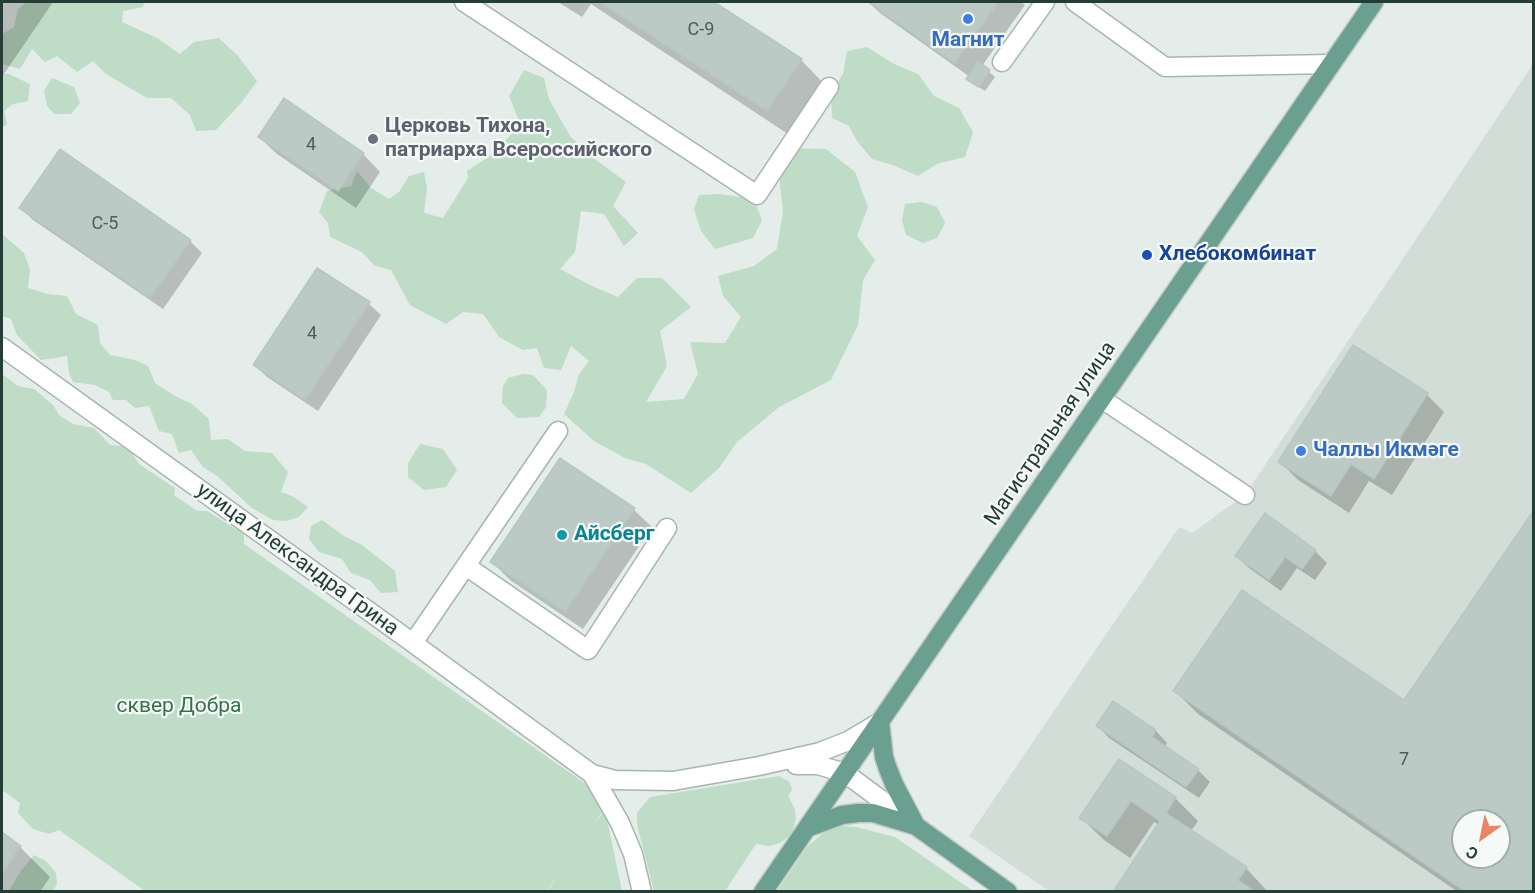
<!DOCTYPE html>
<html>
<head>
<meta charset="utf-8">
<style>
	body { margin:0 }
	#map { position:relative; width:1535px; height:893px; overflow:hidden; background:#e4ede9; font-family:Roboto,sans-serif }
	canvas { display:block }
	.frame { position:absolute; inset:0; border:3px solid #243d36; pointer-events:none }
	.north { position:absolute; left:1451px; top:809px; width:60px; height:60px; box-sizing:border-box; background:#f5f9f7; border:2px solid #a1aeaa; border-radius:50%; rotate:213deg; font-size:16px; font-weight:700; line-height:24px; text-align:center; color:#243d36 }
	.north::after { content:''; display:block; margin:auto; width:21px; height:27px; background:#ea8465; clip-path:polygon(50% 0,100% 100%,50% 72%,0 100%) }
</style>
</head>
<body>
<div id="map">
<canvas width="1535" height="893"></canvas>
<div class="frame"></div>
<div class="north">С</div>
</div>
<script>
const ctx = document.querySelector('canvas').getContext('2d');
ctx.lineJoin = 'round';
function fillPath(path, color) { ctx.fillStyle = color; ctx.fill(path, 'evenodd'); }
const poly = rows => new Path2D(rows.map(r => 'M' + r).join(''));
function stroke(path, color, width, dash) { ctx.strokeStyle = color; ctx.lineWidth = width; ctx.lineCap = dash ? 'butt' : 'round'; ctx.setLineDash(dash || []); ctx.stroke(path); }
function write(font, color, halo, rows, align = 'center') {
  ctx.font = font + ' Roboto,sans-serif'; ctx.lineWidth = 4.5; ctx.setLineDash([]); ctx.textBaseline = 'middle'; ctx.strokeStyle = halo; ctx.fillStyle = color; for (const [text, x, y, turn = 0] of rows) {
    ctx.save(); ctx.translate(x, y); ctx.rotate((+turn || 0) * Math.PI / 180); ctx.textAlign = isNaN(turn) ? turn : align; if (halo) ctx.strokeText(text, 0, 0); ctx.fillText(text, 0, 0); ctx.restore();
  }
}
const built = poly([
	[1533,64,1533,891,1049,891,969,836,1179,527,1192,533,1245,495],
	[1463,821,1499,821,1499,857,1463,857]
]);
const green = poly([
	[27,2,144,2,143,7,123,11,122,22,157,38,180,54,194,42,219,38,238,56,257,81,242,102,216,130,196,131,190,115,171,98,147,98,106,74,93,61,77,72,57,56,45,62,32,49,20,69,2,64,2,34,14,27,18,9],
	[867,47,894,64,918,74,934,96,959,108,973,132,965,157,937,164,918,176,893,165,872,159,857,141,849,126,832,118,831,93,843,74,847,51],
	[524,70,544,78,549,99,570,136,596,160,626,182,613,206,638,233,624,246,604,214,581,211,575,252,560,269,592,286,618,297,637,278,662,278,691,307,660,331,667,366,646,402,684,399,698,374,690,342,725,343,741,317,723,296,718,276,754,266,777,249,783,211,778,167,788,148,826,149,855,172,868,207,857,236,875,260,863,280,858,325,831,380,779,407,737,442,719,468,691,493,646,464,625,458,594,441,564,414,574,392,579,374,589,361,571,346,561,370,544,368,537,348,523,350,499,337,483,314,463,312,446,324,410,305,391,270,375,266,362,252,330,237,328,223,319,212,327,191,351,186,357,171,371,188,389,199,399,192,409,176,424,172,427,189,424,213,443,218,468,178,467,171,487,158,509,137,519,121,509,96],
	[2,74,9,74,30,84,28,101,13,104,4,111,7,124,2,128],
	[52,78,74,87,80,103,71,114,54,114,47,106,44,91],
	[719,194,754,199,762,220,753,238,715,249,701,231,694,209,699,195],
	[922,202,937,207,945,223,937,238,923,243,906,235,902,220,905,204],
	[2,234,24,253,30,270,28,288,48,294,67,296,76,314,98,325,100,343,110,355,135,360,148,366,155,383,175,396,192,404,209,419,211,440,228,439,245,451,272,453,288,472,281,492,292,496,308,507,299,517,286,521,273,520,252,508,217,476,203,467,191,450,179,453,172,434,159,431,149,406,135,408,126,400,113,400,109,392,95,385,73,382,69,373,67,356,41,360,17,335,11,319,2,316],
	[2,374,18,386,34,389,53,405,59,415,73,424,94,428,110,445,128,447,139,464,175,488,174,495,197,511,207,511,244,534,244,544,593,789,605,808,594,824,605,810,622,891,548,891,558,875,546,892,145,891,59,830,49,834,33,829,18,813,20,803,2,790],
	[523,374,533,375,547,390,546,407,539,417,517,418,502,403,503,386,508,378],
	[420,444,443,449,457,470,446,487,424,490,408,477,408,463],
	[322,520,344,536,362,545,395,571,398,592,381,593,370,580,351,573,342,559,319,552,309,539,311,526],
	[779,776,790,782,792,790,788,796,795,809,796,819,793,829,788,837,780,843,770,846,756,844,725,891,654,891,637,825,637,813,650,797],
	[840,826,856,827,895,837,973,891,777,891,807,847,823,833],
	[34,855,46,861,56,873,57,884,53,891,9,891,20,872]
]);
const shadow = poly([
	[2,2,53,2,2,77],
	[558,2,712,2,801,60,830,90,797,140,591,4,582,17],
	[868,2,1021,2,1025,5,982,66,995,77,985,91,974,84,968,78,970,77,880,13],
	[259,137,363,154,380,172,356,208,277,154],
	[21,208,190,241,202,253,163,309,33,220],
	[318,270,369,304,381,315,318,411,267,377,255,365],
	[1427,395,1444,412,1392,495,1369,481,1349,513,1298,480,1280,462],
	[560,460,634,510,652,527,583,629,510,580,492,562],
	[1534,513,1534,892,1458,892,1198,714,1175,691,1404,702],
	[1463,821,1499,821,1499,857,1463,857],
	[1265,516,1315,551,1327,563,1315,580,1297,568,1281,591,1249,568,1237,556],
	[1113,703,1156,731,1167,743,1165,747,1198,770,1210,782,1199,798,1109,738,1098,726],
	[1119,761,1175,798,1198,821,1191,831,1246,868,1268,892,1114,892,1159,825,1154,822,1130,858,1104,840,1081,818],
	[2,834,20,847,50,877,40,892,2,892]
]);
const building = poly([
	[600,2,714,2,802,59,767,111,600,2],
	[868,2,998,2,955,63,868,2],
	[978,61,990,70,979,87,966,79,978,61],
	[284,98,364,153,338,191,258,137,284,98],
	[60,149,191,240,150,298,19,208,60,149],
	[317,268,370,302,305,400,253,365,317,268],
	[1353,345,1428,393,1374,479,1351,464,1331,496,1278,462,1353,345],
	[560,458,635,508,565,612,490,562,560,458],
	[1534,510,1534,892,1466,892,1173,691,1242,590,1404,700,1534,510],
	[1463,821,1499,821,1499,857,1463,857,1463,821],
	[1265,513,1316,550,1302,569,1285,557,1269,580,1235,556,1265,513],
	[1113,701,1156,730,1152,737,1199,769,1186,787,1096,726,1113,701],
	[1119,759,1176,797,1166,813,1247,867,1232,889,1238,880,1255,892,1113,892,1160,821,1131,801,1107,836,1079,818,1119,759],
	[2,832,21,846,2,874,2,832]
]);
const minor = poly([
	[464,2,757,195,829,87],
	[1075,2,1165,67,1331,64],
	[1002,62,1045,2],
	[2,347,413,643,592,774,615,780,673,781,759,766,820,752,848,741,880,722],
	[1102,399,1245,495],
	[466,566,588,650,667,528],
	[413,643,558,431],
	[796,765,818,765,845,773,915,825],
	[592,774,620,823,633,854,642,892]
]);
const major = poly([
	[880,722,884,757,888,769,894,784,916,826],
	[807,828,842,815,858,813,873,813,916,826,1008,892],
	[763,892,1374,2]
]);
const markers = [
	[968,19,6,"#3f7fe0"],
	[373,139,6,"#6b7280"],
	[1147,255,6,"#1a4fb4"],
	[1301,451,6,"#3f7fe0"],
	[562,535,6,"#0f9aa8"]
];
const numberNames = [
	["С-9",701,30],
	["4",311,145],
	["С-5",105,224],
	["4",312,334],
	["7",1404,760]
];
const shopNames = [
	["Магнит",968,41],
	["Чаллы Икмәге",1313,451,"left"]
];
const worshipNames = [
	["Церковь Тихона,",385,127],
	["патриарха Всероссийского",385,151]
];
const transitNames = [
	["Хлебокомбинат",1159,255]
];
const streetNames = [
	["Магистральная улица",1051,434,-56],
	["улица Александра Грина",297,560,36]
];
const cultureNames = [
	["Айсберг",574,535]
];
const parkNames = [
	["сквер Добра",179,707]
];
fillPath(built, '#d2ddd8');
fillPath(green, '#bedcc6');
fillPath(shadow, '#0003');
fillPath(building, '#bccac5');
stroke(building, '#b7c6c0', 1.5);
stroke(minor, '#a7b5b0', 21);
stroke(major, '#c2c9c7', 21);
stroke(minor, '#fff', 18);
stroke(major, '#6ba091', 18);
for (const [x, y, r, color] of markers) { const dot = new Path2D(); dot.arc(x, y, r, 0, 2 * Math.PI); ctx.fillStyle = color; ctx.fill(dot); stroke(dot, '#f5f9f7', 2); }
write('18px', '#4a605a', null, numberNames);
write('bold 21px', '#366cbe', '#f5f9f7', shopNames);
write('bold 21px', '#5b616d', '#f5f9f7', worshipNames, 'left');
write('bold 21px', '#164399', '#f5f9f7', transitNames, 'left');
write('21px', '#243d36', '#f5f9f7', streetNames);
write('bold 21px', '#0d838f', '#f5f9f7', cultureNames, 'left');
write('21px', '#317249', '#f5f9f7', parkNames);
</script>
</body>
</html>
